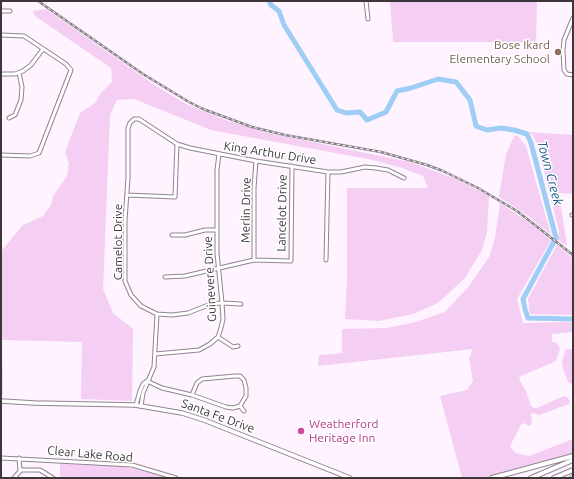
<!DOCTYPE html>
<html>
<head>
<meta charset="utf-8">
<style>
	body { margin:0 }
	#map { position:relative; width:574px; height:479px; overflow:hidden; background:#fef3fe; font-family:Ubuntu,sans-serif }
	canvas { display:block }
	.frame { position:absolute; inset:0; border:2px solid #3d373c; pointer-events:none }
</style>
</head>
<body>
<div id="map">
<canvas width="574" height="479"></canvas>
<div class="frame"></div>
</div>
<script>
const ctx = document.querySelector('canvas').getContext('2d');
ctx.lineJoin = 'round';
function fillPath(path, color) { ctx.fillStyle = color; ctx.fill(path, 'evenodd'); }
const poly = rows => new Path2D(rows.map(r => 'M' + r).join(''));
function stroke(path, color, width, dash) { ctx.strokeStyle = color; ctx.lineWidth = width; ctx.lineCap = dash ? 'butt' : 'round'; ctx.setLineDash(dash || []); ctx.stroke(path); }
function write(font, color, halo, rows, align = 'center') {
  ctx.font = font + ' Ubuntu,sans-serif'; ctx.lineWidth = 3; ctx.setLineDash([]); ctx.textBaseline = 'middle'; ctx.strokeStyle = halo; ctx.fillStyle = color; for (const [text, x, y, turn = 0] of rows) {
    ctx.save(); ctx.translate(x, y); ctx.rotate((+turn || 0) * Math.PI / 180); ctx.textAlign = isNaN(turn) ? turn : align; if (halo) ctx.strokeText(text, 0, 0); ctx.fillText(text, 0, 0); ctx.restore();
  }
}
const green = poly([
	[390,1,537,1,536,42,393,42],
	[46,9,156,86,186,104,225,120,268,133,410,162,456,179,489,196,487,232,482,250,465,278,438,303,413,314,379,321,345,319,347,279,347,188,428,188,423,176,402,168,373,160,211,130,134,99,117,100,110,115,103,289,113,313,133,329,132,401,81,399,82,342,2,340,3,395,1,395,1,250,3,249,23,225,43,216,51,205,53,196,67,176,69,164,65,152,80,113,95,103,101,93,112,82,111,68,35,16,33,11],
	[528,132,573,135,573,194,559,193,567,246,558,240,559,231,537,144,532,134],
	[515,135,519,137,526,146,551,235,527,215,499,197,506,154],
	[500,203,524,219,551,240,517,299,523,323,573,322,573,332,552,334,552,342,557,343,560,349,556,361,519,377,520,381,526,391,531,406,534,408,537,408,564,396,567,397,570,401,569,404,539,415,534,413,531,414,532,424,529,426,524,423,521,425,510,446,515,453,529,456,573,439,573,454,483,478,462,478,440,396,467,390,473,381,469,358,473,349,318,366,319,355,342,353,342,329,387,328,416,322,445,312,469,286,489,257,495,238],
	[557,245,573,258,573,315,530,314,528,299],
	[566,349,573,349,573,385,568,382,563,368,562,361],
	[60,464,116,465,139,470,168,478,60,478]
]);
const river = poly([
	[269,1,271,5,279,11,284,25,337,110,346,113,360,112,367,120,386,112,397,91,411,88,438,79,456,82,470,100,476,126,487,130,501,128,514,130,527,134,531,143,556,238,523,299,525,309,528,318,573,319]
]);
const minor = poly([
	[366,1,368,19],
	[1,11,10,11],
	[573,18,564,40,563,50,564,70,567,74,573,75],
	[1,35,24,36,66,64,71,70,39,153,30,156,1,155],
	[1,74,15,74,23,71,31,65,43,49],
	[9,118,15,115,21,100,22,87,19,73],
	[127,195,175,197,177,144],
	[572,215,573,215],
	[172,235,185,235,205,230,217,230],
	[254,260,254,188,256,161],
	[326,260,328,172],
	[165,277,185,276,254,260,291,261,292,166],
	[241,304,222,303,211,304,188,313,172,315,157,314,141,306,131,295,125,281,125,220,128,178,128,128,130,123,134,119,139,119,177,144,190,148,256,161,328,172,341,172,365,167,376,168,388,170,404,178],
	[218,337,233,347,238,346],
	[155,354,199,350,210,344,218,337,221,328,223,319,222,303,217,253,217,170,219,154],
	[147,381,162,388,192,395,226,407,233,408,240,406],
	[192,395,197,383,202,379,235,376,240,376,244,380,246,388,246,396,240,406],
	[136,405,140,391,143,384,147,381],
	[141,406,143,393,154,367,157,314],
	[240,406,244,411],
	[1,458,132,465,176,478],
	[19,458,20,471],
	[14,478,21,470,40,470,53,478]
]);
const major = poly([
	[1,401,34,403,135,405,182,413,204,420,350,478]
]);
const highway = poly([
	[492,478,573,456],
	[531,478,573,460],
	[554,478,573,470],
	[572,478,573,477]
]);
const rail = poly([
	[38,1,143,74,189,102,203,109,252,127,285,135,381,152,427,165,443,171,478,188,517,211,573,255]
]);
const markers = [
	[558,52,4,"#8d6e63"],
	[301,431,4,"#d1479c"]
];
const educationNames = [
	["Bose Ikard",550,45],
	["Elementary School",550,59]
];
const streetNames = [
	["King Arthur Drive",270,153,9],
	["Merlin Drive",246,210,-89],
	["Lancelot Drive",282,213,-89],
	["Camelot Drive",118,242,-90],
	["Guinevere Drive",210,279,-93],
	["Santa Fe Drive",218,416,20],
	["Clear Lake Road",90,454,5]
];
const hotelNames = [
	["Weatherford",309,424],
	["Heritage Inn",309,438]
];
const waterNames = [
	["Town Creek",550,173,75]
];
fillPath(green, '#f4cef3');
stroke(river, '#9ecdf5', 5);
stroke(minor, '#918491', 5);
stroke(major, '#918491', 5.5);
stroke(highway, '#918491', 6);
stroke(minor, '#fff', 3);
stroke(major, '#fff', 3.5);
stroke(highway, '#fff', 4);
stroke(rail, '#888088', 2.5);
stroke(rail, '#fff', 1, [3]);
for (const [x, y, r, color] of markers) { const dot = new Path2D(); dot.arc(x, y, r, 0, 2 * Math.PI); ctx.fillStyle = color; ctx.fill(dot); stroke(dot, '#fff', 1.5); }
write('12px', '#785e54', '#fff', educationNames, 'right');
write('12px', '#3d373c', '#fff', streetNames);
write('12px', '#b23c85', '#fff', hotelNames, 'left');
write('italic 13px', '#155886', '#fff', waterNames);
</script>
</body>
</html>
